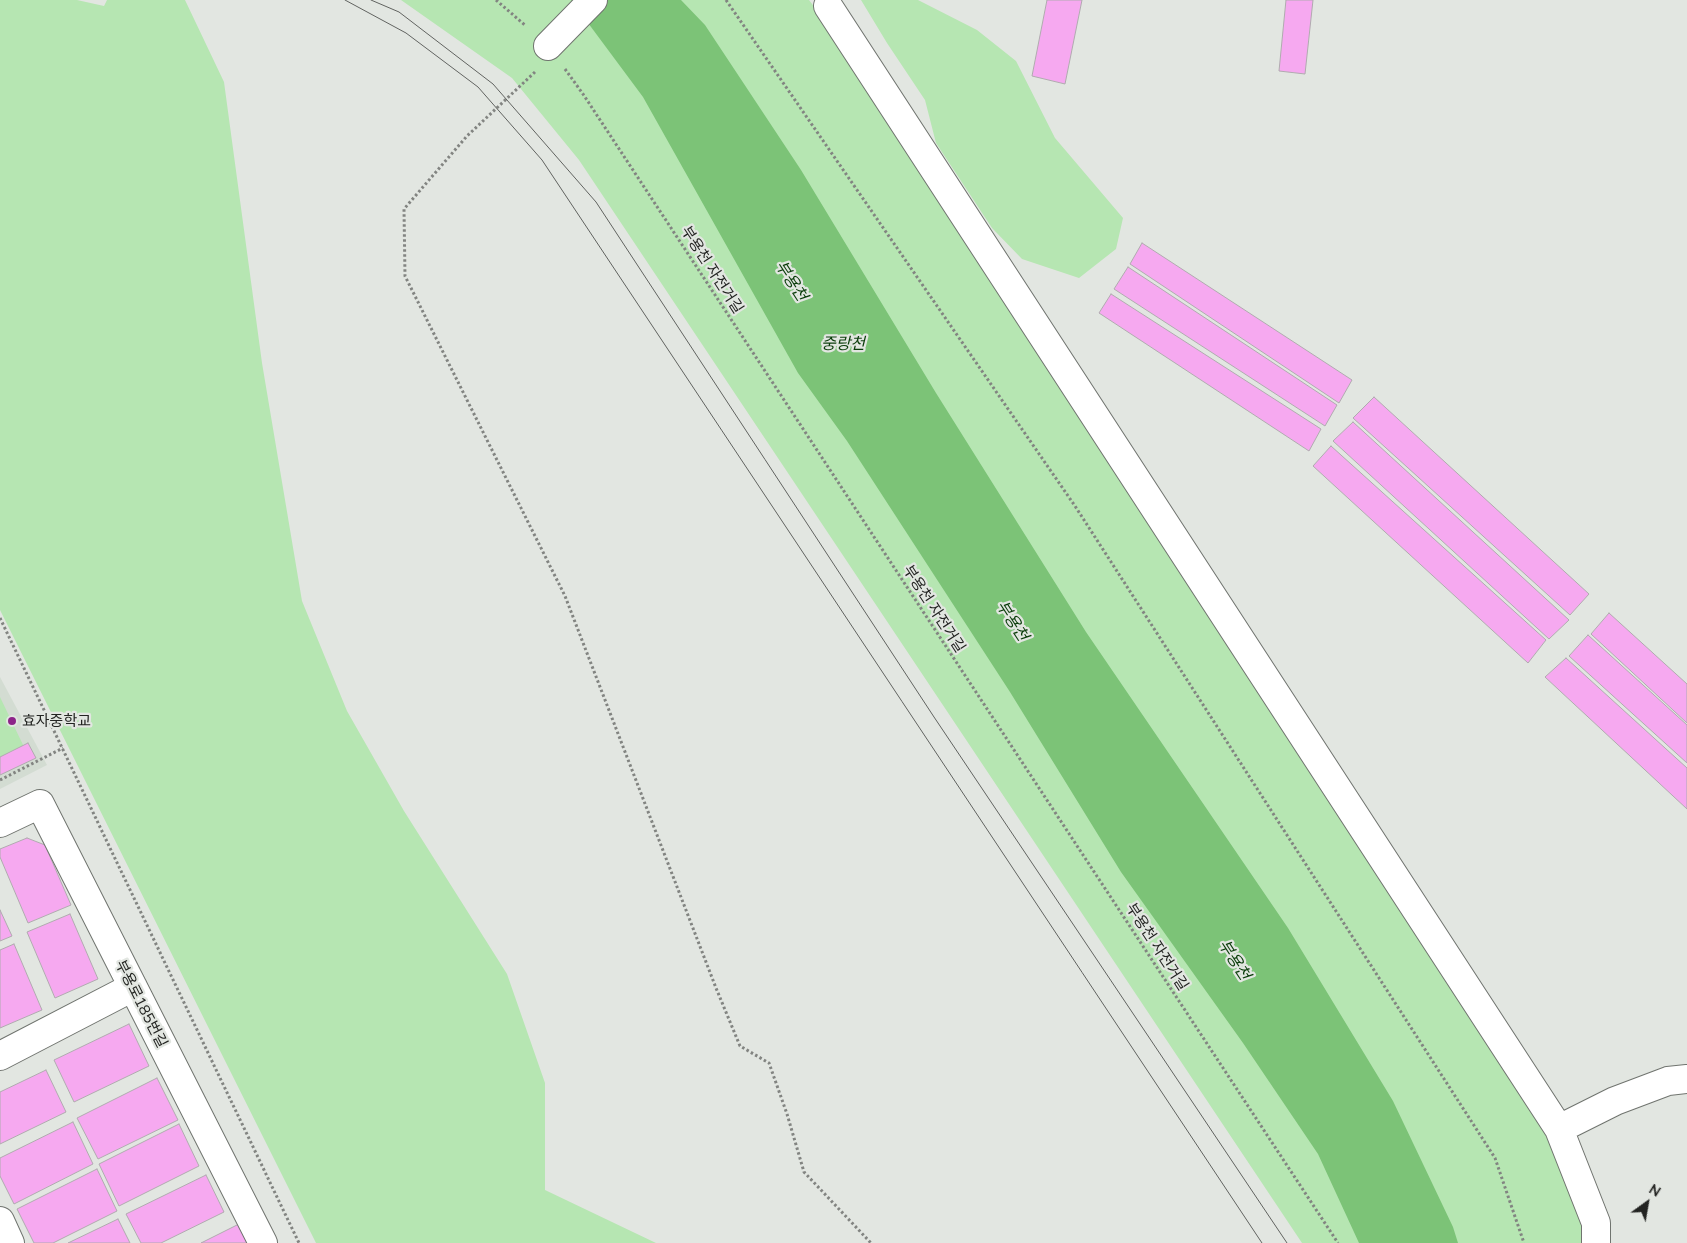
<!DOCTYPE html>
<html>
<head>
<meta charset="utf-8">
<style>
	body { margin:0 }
	#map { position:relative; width:1687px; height:1243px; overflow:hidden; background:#e2e6e1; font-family:Mulish,sans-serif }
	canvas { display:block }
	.north { position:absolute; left:1622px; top:1178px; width:50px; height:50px; -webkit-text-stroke:4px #e2e6e1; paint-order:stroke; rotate:32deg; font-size:14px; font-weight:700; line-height:20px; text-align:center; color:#232422 }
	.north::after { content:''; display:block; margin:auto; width:18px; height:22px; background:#232422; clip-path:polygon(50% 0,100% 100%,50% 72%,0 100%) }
</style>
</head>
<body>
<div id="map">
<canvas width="1687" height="1243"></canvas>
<div class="north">N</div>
</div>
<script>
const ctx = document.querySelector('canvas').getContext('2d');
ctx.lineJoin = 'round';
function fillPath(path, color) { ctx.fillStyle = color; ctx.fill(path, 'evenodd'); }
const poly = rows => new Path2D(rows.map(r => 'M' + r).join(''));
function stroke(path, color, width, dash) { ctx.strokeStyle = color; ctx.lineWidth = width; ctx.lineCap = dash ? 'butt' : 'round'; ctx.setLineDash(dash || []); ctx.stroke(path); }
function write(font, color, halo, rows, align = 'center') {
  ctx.font = font + ' Mulish,"Noto Sans KR",sans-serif'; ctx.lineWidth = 4.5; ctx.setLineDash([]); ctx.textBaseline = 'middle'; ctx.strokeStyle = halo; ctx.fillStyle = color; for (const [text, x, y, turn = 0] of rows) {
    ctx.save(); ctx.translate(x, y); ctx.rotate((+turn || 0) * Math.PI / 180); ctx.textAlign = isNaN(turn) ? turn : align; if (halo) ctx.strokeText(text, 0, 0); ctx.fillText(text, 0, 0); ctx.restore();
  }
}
const built = poly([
	[0,677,47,765,0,789]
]);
const green = poly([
	[0,0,77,0,104,6,107,0,185,0,224,82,262,363,302,601,347,711,404,811,507,974,545,1083,545,1190,656,1243,316,1243,0,610],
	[401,0,809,0,825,21,1540,1117,1591,1243,1302,1243,579,160,512,78],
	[861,0,918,0,977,30,1016,61,1055,138,1123,218,1116,249,1079,278,1022,259,992,228,936,143,925,100,887,43],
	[0,697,25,749,0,761]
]);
const water = poly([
	[571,0,681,0,705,25,801,170,936,393,1086,632,1288,928,1393,1101,1453,1227,1458,1243,1359,1243,1318,1154,1243,1043,1121,872,1010,692,847,441,798,373,643,97]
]);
const building = poly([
	[1047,0,1082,0,1065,84,1032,76,1047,0],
	[1286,0,1313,0,1305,74,1279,71,1286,0],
	[1142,243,1352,380,1339,403,1130,264,1142,243],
	[1128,267,1337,405,1325,426,1114,289,1128,267],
	[1111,294,1321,429,1309,451,1099,313,1111,294],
	[1374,397,1589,594,1570,615,1353,418,1374,397],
	[1353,422,1569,620,1549,639,1333,441,1353,422],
	[1331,446,1546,640,1528,663,1313,466,1331,446],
	[1609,613,1687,684,1687,723,1591,634,1609,613],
	[1588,635,1687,725,1687,763,1569,656,1588,635],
	[1566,658,1687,768,1687,809,1545,677,1566,658],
	[28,743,36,758,0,775,0,757,28,743],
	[27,838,45,845,71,905,28,923,0,857,0,849,27,838],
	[0,910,12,936,0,941,0,910],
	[70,914,98,979,55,998,27,932,70,914],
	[14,944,42,1010,0,1028,0,950,14,944],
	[129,1024,149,1066,74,1102,54,1060,129,1024],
	[46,1070,66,1112,0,1144,0,1092,46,1070],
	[157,1078,178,1120,98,1159,77,1118,157,1078],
	[73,1122,93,1164,14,1204,0,1176,0,1158,73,1122],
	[179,1124,199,1166,119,1206,99,1164,179,1124],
	[97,1169,117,1211,53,1243,34,1243,17,1209,97,1169],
	[206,1175,224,1212,161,1243,141,1243,126,1214,206,1175],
	[118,1219,130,1243,68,1243,118,1219],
	[239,1224,248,1243,201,1243,239,1224]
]);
const path = poly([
	[496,0,526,26],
	[726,0,1075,506,1495,1158,1524,1243],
	[565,69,583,94,1338,1243],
	[535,72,467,136,404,209,405,276,565,596,716,988,740,1046,769,1063,787,1114,804,1172,871,1243],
	[0,618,299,1243],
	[0,780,63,748]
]);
const minor = poly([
	[828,6,1559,1129,1615,1101,1668,1081,1687,1079],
	[548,46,593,0],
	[0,823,40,804,263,1243],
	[0,1056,133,987],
	[1559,1129,1596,1223,1596,1243],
	[0,1221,10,1243]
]);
const tram = poly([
	[345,0,406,33,478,87,542,160,1262,1243],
	[371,0,399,12,493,84,596,202,934,717,1287,1243]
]);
const markers = [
	[12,721,5,"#8d2489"]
];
const streetNames = [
	["부용천 자전거길",712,270,57],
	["부용천 자전거길",934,609,57],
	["부용천 자전거길",1157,947,57],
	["부용로185번길",141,1004,63]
];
const poiNames = [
	["효자중학교",22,721]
];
const waterNames = [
	["부용천",791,281,57],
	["중랑천",843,344],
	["부용천",1012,621,57],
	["부용천",1234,960,57]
];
fillPath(built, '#d3dcd2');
fillPath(green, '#b6e6b2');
fillPath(water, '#7cc377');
fillPath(building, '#f6a9f0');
stroke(building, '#b0abaf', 1);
stroke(minor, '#70746f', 30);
stroke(path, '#828481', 3, [2.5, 2.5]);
stroke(minor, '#fff', 28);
stroke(tram, '#616360', 1);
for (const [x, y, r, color] of markers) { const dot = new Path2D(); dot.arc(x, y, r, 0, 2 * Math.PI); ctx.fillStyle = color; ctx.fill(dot); stroke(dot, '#e2e6e1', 2); }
write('15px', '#232422', '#e2e6e1', streetNames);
write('15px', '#232422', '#e2e6e1', poiNames, 'left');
write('italic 16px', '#093c09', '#e2e6e1', waterNames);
</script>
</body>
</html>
